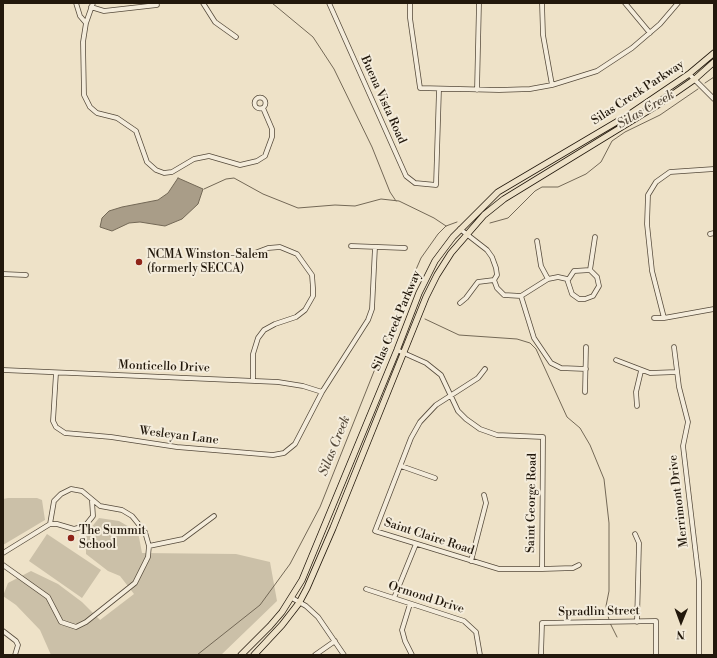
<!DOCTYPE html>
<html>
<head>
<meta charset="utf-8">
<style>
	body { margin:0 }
	#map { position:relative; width:717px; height:658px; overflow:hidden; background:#eee2c8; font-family:"Libre Bodoni",serif }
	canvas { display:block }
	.frame { position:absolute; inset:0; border:4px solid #22180c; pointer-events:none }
	.north { position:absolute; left:661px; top:602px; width:40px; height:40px; -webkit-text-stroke:3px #f4ecdb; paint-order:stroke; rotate:181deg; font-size:11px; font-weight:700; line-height:16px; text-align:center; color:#22180c }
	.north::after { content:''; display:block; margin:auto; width:14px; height:18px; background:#22180c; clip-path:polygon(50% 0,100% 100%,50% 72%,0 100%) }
</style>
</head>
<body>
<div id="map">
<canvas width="717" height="658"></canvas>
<div class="frame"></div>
<div class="north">N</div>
</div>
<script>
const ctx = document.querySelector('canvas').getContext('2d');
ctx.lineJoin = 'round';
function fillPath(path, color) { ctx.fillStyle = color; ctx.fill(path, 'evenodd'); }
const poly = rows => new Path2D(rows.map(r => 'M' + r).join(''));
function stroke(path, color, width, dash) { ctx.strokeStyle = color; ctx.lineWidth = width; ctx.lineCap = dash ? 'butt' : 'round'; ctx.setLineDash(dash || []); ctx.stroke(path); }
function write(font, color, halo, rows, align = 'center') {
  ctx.font = font + ' "Libre Bodoni",serif'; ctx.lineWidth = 4; ctx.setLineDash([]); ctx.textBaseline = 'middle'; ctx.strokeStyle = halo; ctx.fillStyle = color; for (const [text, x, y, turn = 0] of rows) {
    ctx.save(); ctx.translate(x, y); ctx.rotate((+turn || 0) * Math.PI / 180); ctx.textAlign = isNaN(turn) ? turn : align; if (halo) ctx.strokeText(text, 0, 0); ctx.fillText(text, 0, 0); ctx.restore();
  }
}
const green = poly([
	[8,498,37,498,42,500,45,520,3,545,3,499],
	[99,518,119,521,138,532,142,553,236,554,270,562,277,601,221,655,51,655,40,630,16,605,3,596,8,583,31,571,58,584,82,602,100,620,134,594,120,576,108,571,86,554,86,534],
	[47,534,101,570,82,598,29,561]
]);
const water = poly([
	[178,178,203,189,198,204,182,219,165,226,140,222,129,223,112,231,100,227,102,218,109,211,122,207,158,200,168,193,178,178]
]);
const stream = poly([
	[272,3,313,37,334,69,372,147,390,192,396,201],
	[705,83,714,77],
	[204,189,226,179,234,178,263,194,298,208,335,205,355,206,381,199,399,201,434,218,446,226],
	[490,223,508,218,535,191,542,187,558,187,586,174,601,162,612,141,625,132,660,115,698,89],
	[425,319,459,335,517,339,530,343,536,349,567,417,580,428,590,445,604,479,609,523,609,591,606,606,609,620],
	[610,623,617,637],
	[197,655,260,605,290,564,320,507,398,311,421,258,438,234,446,226,457,222]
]);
const minor = poly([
	[76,3,80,16,86,23],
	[93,3,86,23,83,42,84,95,90,107,97,113,117,118,136,131,147,162,156,170,164,173,172,172,194,159,209,156,240,165,257,161,265,156,272,137,272,129,263,108],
	[203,3,215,22,236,37],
	[329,3,406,176,415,183,436,185,439,89],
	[410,3,410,18,420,88,499,90,530,89,552,85,597,71,632,48,660,24,678,3],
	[542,3,543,35,552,85],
	[625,3,650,33],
	[91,7,104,11,157,5],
	[689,74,714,99],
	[477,90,479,3],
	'254.5 103a5.5 5.5 0 1 1 11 0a5.5 5.5 0 1 1-11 0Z',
	[460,229,487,250,492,257,496,268,497,275,494,280,497,288,504,295,521,296,548,279,558,277,567,279,572,294,579,299,585,299,593,296,599,286,597,277,590,270,574,271,568,280],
	[710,234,714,233],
	[537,241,541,266,548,279],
	[351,246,405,248],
	[252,254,268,248,280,247,297,254,312,275,313,288,313,296,305,310,296,317,275,324,264,330,258,338,253,354,253,381],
	[590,270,595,237],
	[3,274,26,275],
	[521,296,534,338,551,363,561,368,586,369],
	[460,303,466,298,478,282,494,280],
	[654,318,664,318,714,309],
	[664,318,652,271,647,224,648,195,656,182,670,172,714,169],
	[674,347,679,387,688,422,683,446,699,581,699,655],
	[397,350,426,363,441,375,458,411,466,419,480,429,497,435,543,437,542,569],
	[616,360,650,373,677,372],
	[485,369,478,378,436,405,420,422,411,438,375,531,499,569,542,569,573,568,579,565],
	[3,370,278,382,303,386,322,392],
	[56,373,53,421,56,427,65,433,111,437,177,447,273,455,284,453,295,444,322,392,368,320,372,309,375,247],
	[585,392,586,347],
	[637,406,636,392,641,371],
	[401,466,435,478],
	[50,524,57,524,74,529,85,526,93,516,92,501],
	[635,534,639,543,637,622],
	[149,546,183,539,214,516],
	[3,553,50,524,54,501,61,494,71,489,82,491,100,506,122,510,132,516,145,532,149,546,148,557,135,583,86,622,76,627,61,622,48,597,3,565],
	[471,561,486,503,484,495],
	[366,589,464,621,476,632,480,655],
	[292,598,306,606,318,617,344,655],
	[394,598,416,544],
	[410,604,402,630,405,641,412,655],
	[3,631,16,641,18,645,15,655],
	[315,655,335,641],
	[541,655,542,623,656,621,656,655]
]);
const major = poly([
	[241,655,270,626,282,612,302,580,397,350,419,293,435,261,453,237,498,192,630,114,689,74,714,53],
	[254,655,282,625,299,603,307,588,333,528,426,297,437,275,451,253,484,215,504,199,656,106,695,79,714,62]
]);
const markers = [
	[139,262,4,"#8f2418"],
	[71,538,4,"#8f2418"]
];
const streetNames = [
	["Silas Creek Parkway",638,93,-33],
	["Buena Vista Road",383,100,66],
	["Silas Creek Parkway",397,321,-67],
	["Monticello Drive",164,367,2],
	["Wesleyan Lane",179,436,7],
	["Merrimont Drive",679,501,-97],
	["Saint George Road",532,503,-89],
	["Saint Claire Road",429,537,18],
	["Ormond Drive",426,598,18],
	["Spradlin Street",599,612,-1]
];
const poiNames = [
	["NCMA Winston-Salem",147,255],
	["(formerly SECCA)",147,269],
	["The Summit",79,531],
	["School",79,545]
];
const waterNames = [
	["Silas Creek",646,110,-30],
	["Silas Creek",335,446,-68]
];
fillPath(green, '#cbc0a8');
fillPath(water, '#a99d88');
stroke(water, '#736856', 1);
stroke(stream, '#736856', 1);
stroke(minor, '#554a3b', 5.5);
stroke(major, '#22180c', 7);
stroke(minor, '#f4ecdb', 4);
stroke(major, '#eee2c8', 5.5);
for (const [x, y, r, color] of markers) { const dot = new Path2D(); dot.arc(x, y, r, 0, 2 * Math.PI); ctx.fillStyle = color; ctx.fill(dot); stroke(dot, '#f4ecdb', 1.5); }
write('12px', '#22180c', '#f4ecdb', streetNames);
write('12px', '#22180c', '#f4ecdb', poiNames, 'left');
write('italic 13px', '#584d3e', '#f4ecdb', waterNames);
</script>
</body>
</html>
